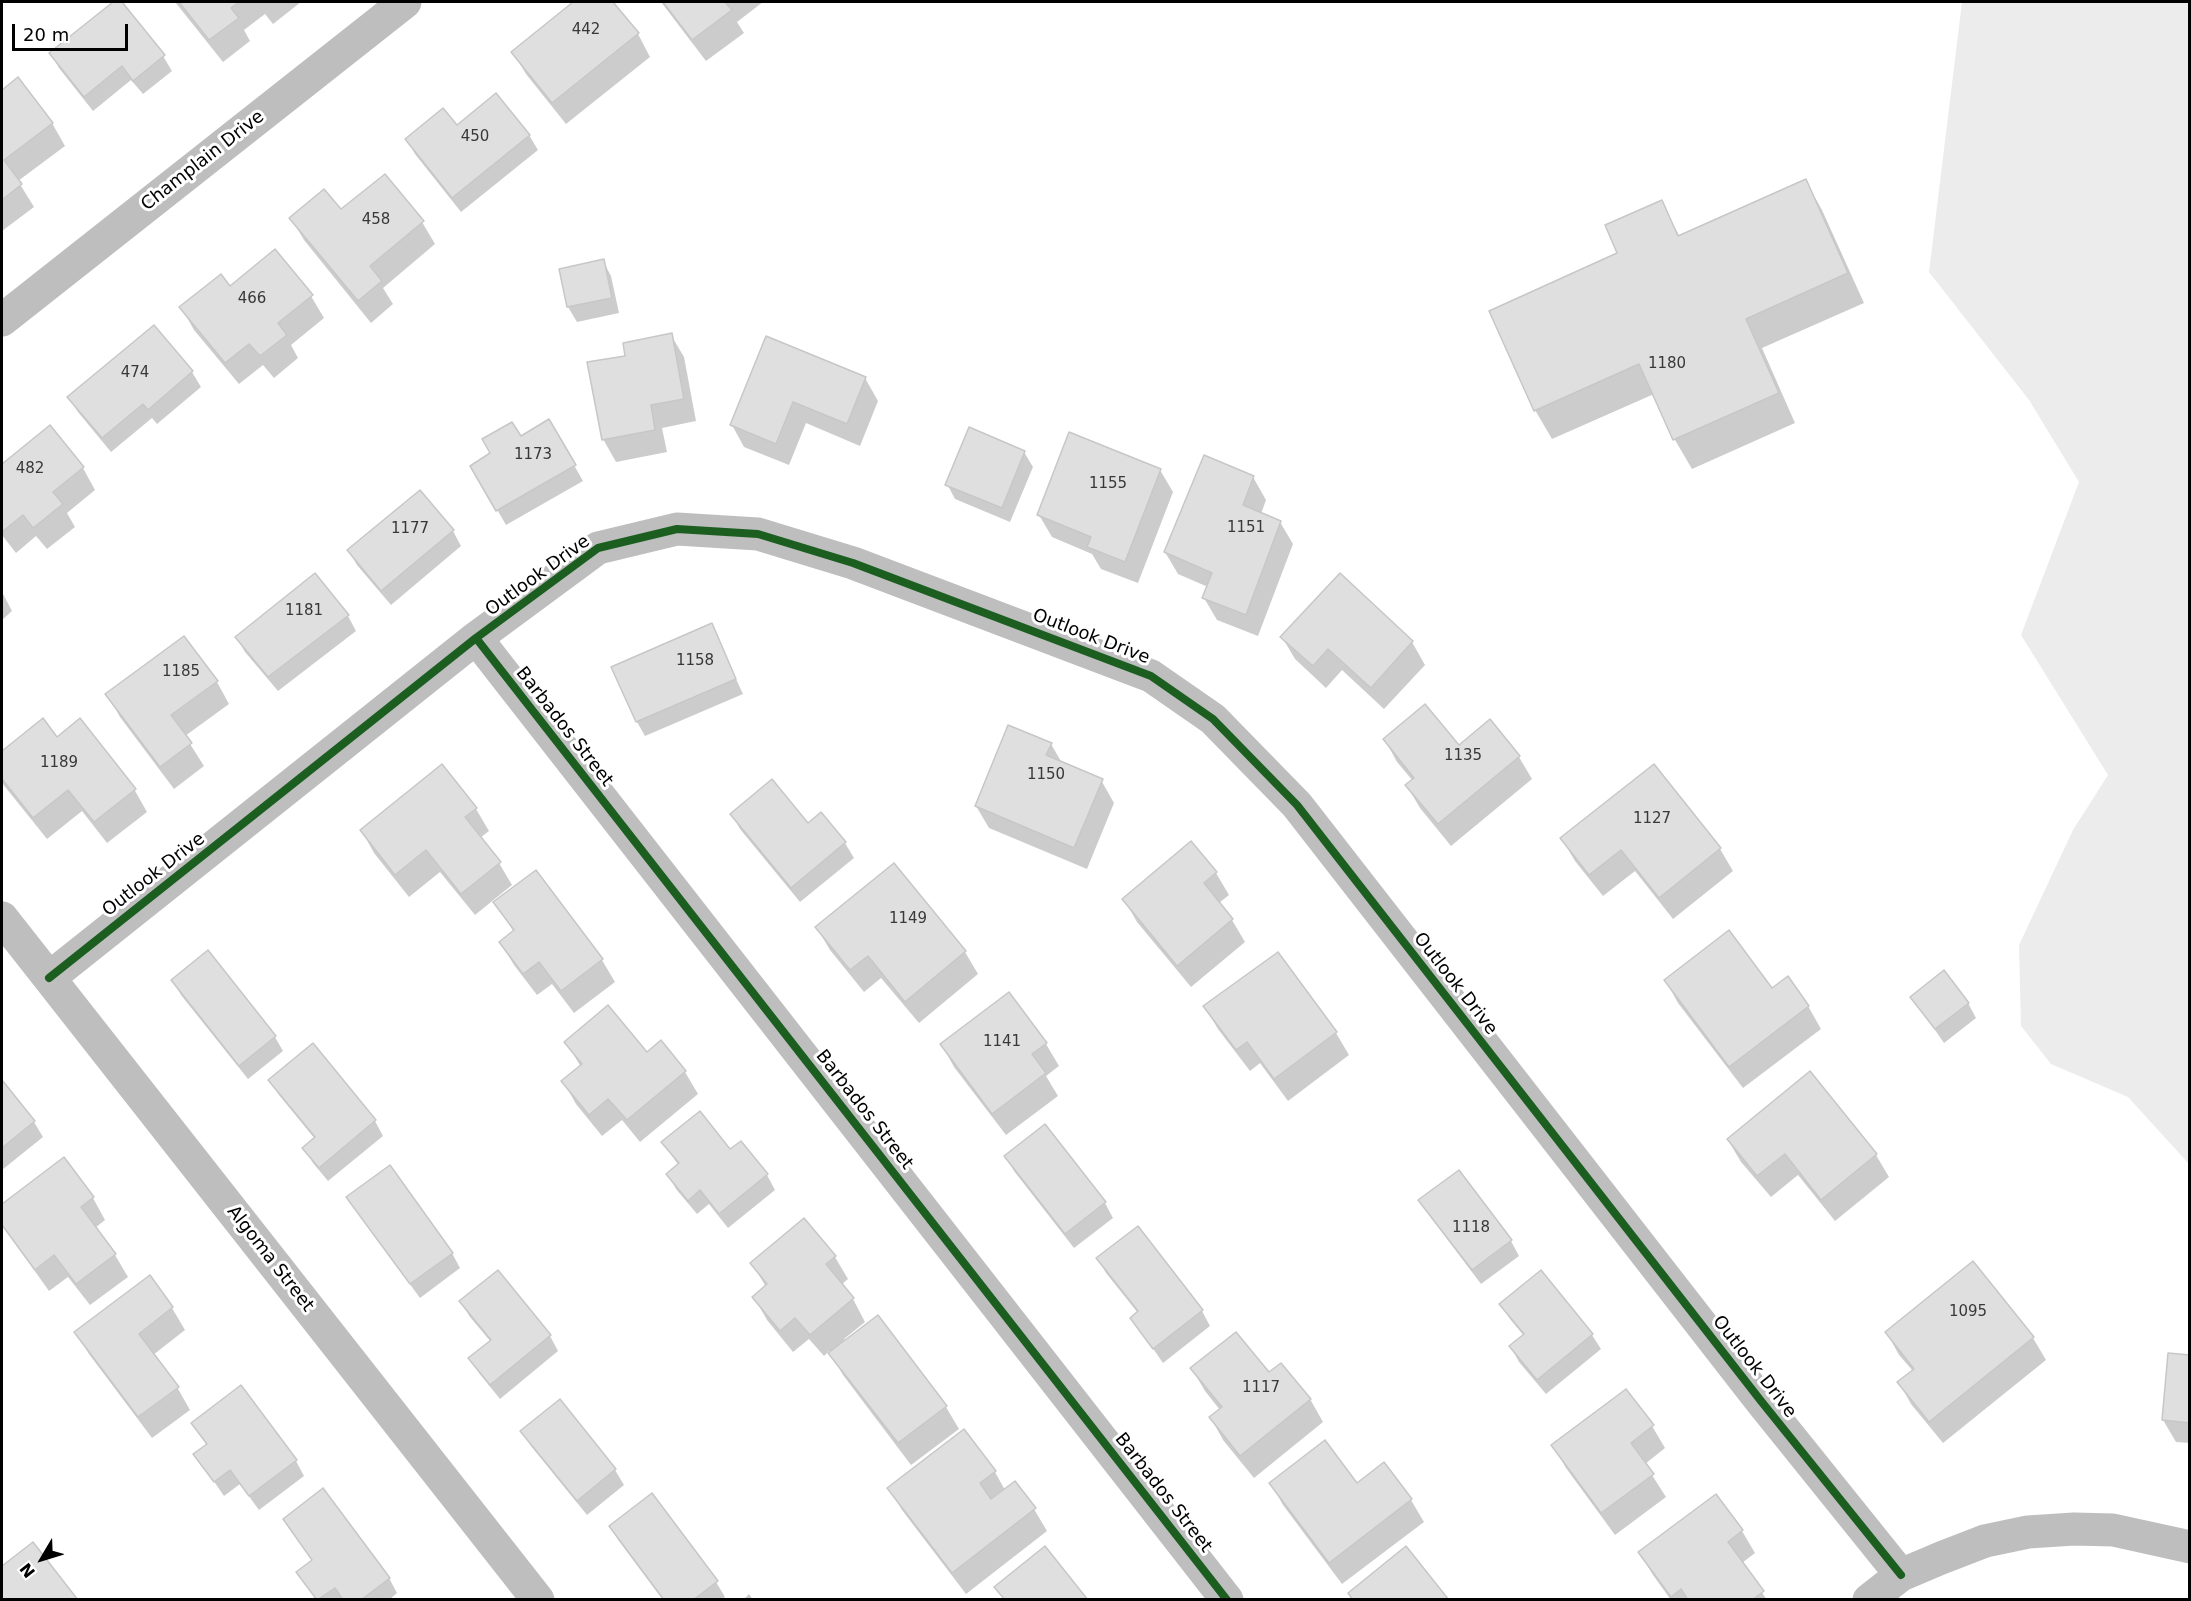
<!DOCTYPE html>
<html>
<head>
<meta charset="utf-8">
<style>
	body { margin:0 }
	#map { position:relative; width:2191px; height:1601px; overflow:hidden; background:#fff; font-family:"DejaVu Sans",sans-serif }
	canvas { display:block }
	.frame { position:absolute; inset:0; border:3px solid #000; pointer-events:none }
	.north { position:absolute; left:12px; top:1529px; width:60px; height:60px; -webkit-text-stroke:4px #fff; paint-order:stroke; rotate:232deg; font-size:16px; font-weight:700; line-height:24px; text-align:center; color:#000 }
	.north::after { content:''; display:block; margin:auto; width:21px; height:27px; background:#000; clip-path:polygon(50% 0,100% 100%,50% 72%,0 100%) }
	.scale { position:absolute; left:12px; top:24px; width:116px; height:27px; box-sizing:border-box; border:3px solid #000; border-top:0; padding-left:8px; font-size:18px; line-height:21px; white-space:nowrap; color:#000; -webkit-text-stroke:4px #fff; paint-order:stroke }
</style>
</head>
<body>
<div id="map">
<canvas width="2191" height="1601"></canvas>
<div class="frame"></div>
<div class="north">N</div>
<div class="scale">20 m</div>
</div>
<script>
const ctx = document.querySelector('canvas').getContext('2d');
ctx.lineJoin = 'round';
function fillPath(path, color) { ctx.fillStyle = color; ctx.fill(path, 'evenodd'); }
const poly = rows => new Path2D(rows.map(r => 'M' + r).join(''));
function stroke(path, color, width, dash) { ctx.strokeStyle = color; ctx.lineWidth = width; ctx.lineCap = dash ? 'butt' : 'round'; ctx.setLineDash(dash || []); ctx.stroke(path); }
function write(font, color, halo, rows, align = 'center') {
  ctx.font = font + ' "DejaVu Sans",sans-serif'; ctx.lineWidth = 6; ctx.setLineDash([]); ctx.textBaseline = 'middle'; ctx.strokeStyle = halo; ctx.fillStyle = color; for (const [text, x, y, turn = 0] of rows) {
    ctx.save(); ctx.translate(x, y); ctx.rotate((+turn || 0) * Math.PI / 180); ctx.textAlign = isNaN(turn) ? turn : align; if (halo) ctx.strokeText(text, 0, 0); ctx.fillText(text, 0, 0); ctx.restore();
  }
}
const green = poly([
	[1962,2,2189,2,2189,1164,2128,1097,2051,1064,2021,1026,2019,945,2073,830,2108,775,2021,635,2079,482,2029,400,1929,272]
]);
const shadow = poly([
	[115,2,120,2,163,56,172,71,143,94,131,80,93,111,59,68,51,53],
	[175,2,301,2,273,24,265,14,244,30,250,41,223,62],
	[575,2,611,2,638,34,650,57,566,124,526,74,513,52],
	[661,2,763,2,737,22,744,33,706,61],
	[18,79,52,123,65,146,18,181,34,207,2,231,2,92],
	[529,135,538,150,461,212,415,154,407,139],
	[1805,180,1822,210,1864,303,1762,348,1795,423,1692,469,1675,440,1654,394,1552,439,1535,410,1619,254,1661,202,1680,237],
	[340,211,422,222,435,244,383,288,393,304,371,323,304,240,291,218],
	[603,261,611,276,619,313,577,322,568,307,560,270],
	[230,288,311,296,324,318,291,345,298,358,274,378,263,365,239,384,194,330,181,307],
	[154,327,192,372,201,387,157,424,152,418,111,452,78,412,69,398],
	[671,335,684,357,696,421,662,428,667,452,616,462,603,439,627,357],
	[767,338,865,378,878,401,860,446,806,423,789,465,744,447,732,425],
	[549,421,583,481,506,525,472,466],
	[50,427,83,468,95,490,67,513,75,527,47,549,36,536,16,553,2,535,2,466],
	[1024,452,1033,467,1010,522,955,499,947,484],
	[1160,470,1173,492,1138,583,1101,569,1092,554,1052,537,1039,515],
	[1253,477,1266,500,1261,514,1280,522,1293,544,1258,636,1217,620,1204,598,1208,587,1178,574,1165,552],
	[420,492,453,531,461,546,391,605,357,565,349,551],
	[315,575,348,616,356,631,278,691,245,652,237,638],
	[1340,575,1412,642,1425,665,1384,709,1342,670,1326,688,1295,659,1282,637],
	[2,592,12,611,2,620],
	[711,625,743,694,645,736,637,722],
	[217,682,229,704,185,736,204,766,174,789,120,717,107,694],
	[42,720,57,739,134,789,147,812,107,843,82,811,47,839,2,783,2,753],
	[1489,721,1519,757,1532,779,1451,846,1420,808,1407,786,1413,781,1397,762,1385,740,1458,747],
	[1051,744,1062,763,1101,780,1114,803,1087,869,989,828,976,806],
	[1653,766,1720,849,1733,871,1673,919,1635,871,1603,896,1575,861,1562,839],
	[476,809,489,831,480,838,499,863,512,885,475,915,440,872,409,897,374,853,362,831],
	[732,814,808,825,821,814,845,843,854,858,800,902,740,829],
	[893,865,965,952,978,974,919,1023,881,978,864,992,830,950,817,928],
	[1216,873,1229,895,1219,903,1232,920,1245,942,1191,987,1137,922,1124,899],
	[495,903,602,960,615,982,574,1013,552,984,537,995,514,965,501,943,514,932],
	[1277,954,1336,1033,1349,1055,1288,1101,1260,1063,1250,1071,1218,1029,1205,1007],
	[173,981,275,1037,283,1051,248,1079,181,995],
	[1666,981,1772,990,1808,1006,1821,1029,1743,1088,1678,1003],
	[1008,994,1046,1044,1059,1066,1046,1076,1058,1096,1006,1135,954,1067,942,1045],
	[1912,997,1968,1003,1976,1018,1944,1043],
	[566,1042,647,1054,685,1072,698,1094,640,1142,622,1120,602,1136,576,1104,563,1081,581,1067],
	[313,1045,375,1121,383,1136,328,1181,313,1163,304,1148,315,1139,279,1095,270,1081],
	[2,1082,34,1122,43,1137,2,1170],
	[1045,1126,1105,1203,1113,1218,1074,1248,1014,1171,1006,1156],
	[1728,1140,1876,1155,1889,1177,1835,1221,1798,1175,1771,1197,1741,1162],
	[663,1143,730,1151,741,1143,767,1175,775,1190,728,1228,709,1204,697,1214,676,1189,668,1174,679,1166],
	[64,1159,93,1198,105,1220,95,1228,115,1255,128,1277,90,1305,68,1277,49,1291,2,1225,2,1206],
	[348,1197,452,1253,460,1268,420,1298,357,1212],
	[1420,1200,1511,1241,1519,1256,1481,1284,1429,1215],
	[804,1220,835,1257,848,1279,841,1285,853,1299,865,1322,844,1339,846,1341,877,1318,946,1407,959,1429,911,1465,843,1375,829,1351,824,1356,809,1339,793,1352,767,1320,754,1297,766,1287,752,1263],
	[1098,1258,1202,1311,1210,1326,1163,1363,1132,1318,1138,1313,1106,1273],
	[1973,1263,2033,1338,2046,1360,1943,1443,1911,1404,1899,1382,1913,1371,1899,1355,1887,1333],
	[498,1272,550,1336,558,1351,500,1399,479,1373,470,1358,491,1342,470,1317,461,1302],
	[149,1277,172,1308,185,1330,153,1355,177,1387,190,1410,152,1438,89,1354,76,1332],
	[1501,1305,1592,1335,1601,1349,1546,1394,1519,1362,1511,1347,1524,1336,1510,1319],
	[2190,1357,2190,1443,2176,1442,2163,1420],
	[1192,1369,1269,1375,1310,1399,1323,1422,1254,1478,1223,1440,1211,1418,1220,1410,1205,1391],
	[241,1387,296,1461,304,1476,259,1510,240,1484,224,1496,195,1454,207,1446,193,1423],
	[560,1401,615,1470,624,1485,587,1515,531,1446,522,1431],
	[1652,1426,1665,1448,1645,1464,1666,1497,1615,1535,1566,1468,1553,1445],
	[964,1431,995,1472,1005,1490,1034,1509,1047,1531,966,1594,902,1510,889,1488],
	[1384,1464,1411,1500,1424,1522,1342,1584,1283,1505,1271,1483,1357,1485],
	[1716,1496,1742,1531,1755,1553,1742,1563,1767,1600,1671,1600,1653,1575,1640,1553],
	[284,1519,389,1578,397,1593,389,1600,316,1600,298,1572,318,1565,294,1532,292,1532],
	[610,1527,716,1582,725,1597,721,1600,663,1600,619,1541],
	[749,1594,753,1600,743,1600]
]);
const building = poly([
	[113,2,122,2,165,55,133,81,122,66,84,97,49,53,113,2],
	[179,2,239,2,231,8,239,18,209,40,179,2],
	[573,2,613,2,639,33,552,103,511,52,573,2],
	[663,2,725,2,732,10,692,40,663,2],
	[18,77,53,123,4,160,22,184,2,200,2,90,18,77],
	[496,93,530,135,452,198,405,139,443,108,457,125,496,93],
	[385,174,424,221,370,266,382,281,358,301,289,218,324,189,341,209,385,174],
	[1806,179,1848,273,1746,319,1779,393,1673,440,1639,364,1534,411,1489,311,1617,253,1605,225,1662,200,1678,236,1806,179],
	[275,249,313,295,278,323,287,335,260,356,249,344,225,363,179,307,221,274,230,286,275,249],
	[604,259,612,298,567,307,559,269,604,259],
	[154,325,193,371,148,410,143,404,102,438,67,397,154,325],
	[672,333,684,399,651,405,655,430,602,440,587,362,625,356,623,343,672,333],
	[766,336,866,377,847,424,793,402,776,444,730,425,766,336],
	[549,419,576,465,496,511,470,466,490,453,482,439,512,422,521,436,549,419],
	[50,425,84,467,53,492,63,504,33,528,23,515,2,532,2,464,50,425],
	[969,427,1025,451,1002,508,945,485,969,427],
	[1069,432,1161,469,1125,562,1087,547,1091,537,1037,515,1069,432],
	[1204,455,1254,476,1243,505,1281,521,1246,615,1202,598,1212,573,1164,552,1204,455],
	[420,490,454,530,381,591,347,550,420,490],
	[315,573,349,615,268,677,235,637,315,573],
	[1340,573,1413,641,1371,688,1328,649,1313,666,1280,637,1340,573],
	[712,623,736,679,636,722,611,667,712,623],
	[184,636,218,681,171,715,192,743,160,767,105,694,184,636],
	[1425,704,1459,745,1490,719,1520,756,1438,824,1405,785,1414,778,1383,739,1425,704],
	[43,718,57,737,80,718,136,789,94,822,68,790,33,818,2,779,2,751,43,718],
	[1008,725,1052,743,1046,755,1103,779,1074,848,975,806,1008,725],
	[442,764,477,808,465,817,501,862,461,894,426,850,395,875,360,830,442,764],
	[1654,764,1721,848,1659,898,1621,850,1589,875,1560,838,1654,764],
	[772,779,808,823,821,812,846,842,791,888,730,814,772,779],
	[1191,841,1217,872,1204,883,1233,919,1177,966,1122,899,1191,841],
	[894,863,966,951,905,1002,868,956,850,970,815,927,894,863],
	[536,870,603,959,561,991,539,962,523,974,499,942,514,930,493,902,536,870],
	[1729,930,1772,988,1788,976,1809,1006,1729,1067,1664,980,1729,930],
	[208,950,276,1036,239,1066,171,980,208,950],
	[1278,952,1337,1032,1274,1079,1247,1042,1236,1050,1203,1006,1278,952],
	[1944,970,1969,1003,1935,1029,1910,997,1944,970],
	[1009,992,1047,1043,1032,1054,1046,1073,992,1114,940,1044,1009,992],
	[608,1005,647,1052,661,1040,686,1071,627,1120,608,1099,589,1115,561,1081,582,1064,564,1042,608,1005],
	[313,1043,376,1120,319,1168,302,1148,315,1137,268,1080,313,1043],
	[1810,1071,1877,1154,1821,1200,1785,1154,1757,1176,1727,1139,1810,1071],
	[2,1080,35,1121,2,1148,2,1080],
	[700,1111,730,1149,741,1141,768,1174,719,1214,700,1190,688,1201,666,1174,679,1163,661,1142,700,1111],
	[1045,1124,1106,1202,1065,1234,1004,1156,1045,1124],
	[64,1157,94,1197,81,1207,116,1254,76,1284,54,1255,35,1270,2,1225,2,1204,64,1157],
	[390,1165,453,1253,410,1284,346,1197,390,1165],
	[1459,1170,1512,1240,1472,1270,1418,1200,1459,1170],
	[804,1218,836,1256,826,1264,854,1298,810,1335,795,1318,780,1331,752,1297,767,1284,750,1263,804,1218],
	[1138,1226,1203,1310,1153,1349,1130,1318,1138,1311,1096,1258,1138,1226],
	[1973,1261,2034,1337,1929,1422,1897,1382,1914,1369,1885,1332,1973,1261],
	[498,1270,551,1335,490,1385,468,1358,491,1340,459,1301,498,1270],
	[1541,1270,1593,1334,1537,1380,1509,1346,1524,1334,1499,1304,1541,1270],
	[150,1275,173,1307,139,1334,179,1387,138,1417,74,1332,150,1275],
	[878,1315,947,1406,898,1443,828,1353,878,1315],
	[1236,1332,1269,1372,1281,1363,1311,1399,1240,1456,1209,1417,1222,1407,1190,1368,1236,1332],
	[2168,1353,2190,1355,2190,1423,2162,1420,2168,1353],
	[241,1385,297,1460,249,1496,230,1470,214,1482,193,1454,207,1444,191,1423,241,1385],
	[1626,1389,1654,1425,1631,1443,1654,1474,1601,1513,1551,1445,1626,1389],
	[560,1399,616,1469,577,1501,520,1431,560,1399],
	[964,1429,996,1471,980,1483,991,1499,1015,1481,1036,1508,952,1573,887,1488,964,1429],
	[1325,1440,1357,1483,1384,1462,1412,1499,1329,1563,1269,1483,1325,1440],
	[323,1488,390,1578,361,1600,343,1600,335,1588,317,1600,296,1572,312,1560,283,1519,323,1488],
	[652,1493,718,1581,693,1600,664,1600,609,1526,652,1493],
	[1716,1494,1743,1530,1728,1542,1764,1591,1752,1600,1688,1600,1681,1589,1671,1597,1638,1552,1716,1494],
	[33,1542,78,1600,2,1600,2,1566,33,1542],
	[1045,1546,1088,1600,1005,1600,994,1587,1045,1546],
	[1406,1546,1449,1600,1353,1600,1348,1593,1406,1546]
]);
const street = poly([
	[2,320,405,2],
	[476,638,1227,1600],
	[2,918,538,1600],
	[49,978,476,638,598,548,677,529,758,534,853,563,1151,676,1213,719,1297,805,1761,1401,1901,1575],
	[1869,1600,1901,1575,1941,1558,1985,1541,2028,1532,2074,1529,2113,1530,2190,1547]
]);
const cycleway = poly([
	[476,638,1227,1600],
	[49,978,476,638,598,548,677,529,758,534,853,563,1151,676,1213,719,1297,805,1761,1401,1901,1575]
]);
const numberNames = [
	["442",586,30],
	["450",475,137],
	["458",376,220],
	["466",252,299],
	["1180",1667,364],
	["474",135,373],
	["1173",533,455],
	["482",30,469],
	["1155",1108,484],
	["1151",1246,528],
	["1177",410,529],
	["1181",304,611],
	["1158",695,661],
	["1185",181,672],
	["1135",1463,756],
	["1189",59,763],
	["1150",1046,775],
	["1127",1652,819],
	["1149",908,919],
	["1141",1002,1042],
	["1118",1471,1228],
	["1095",1968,1312],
	["1117",1261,1388]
];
const streetNames = [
	["Champlain Drive",203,161,-38],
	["Outlook Drive",538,576,-36],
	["Outlook Drive",1091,637,21],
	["Barbados Street",564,727,52],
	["Outlook Drive",154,875,-38],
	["Outlook Drive",1455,984,52],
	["Barbados Street",864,1110,52],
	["Algoma Street",270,1259,52],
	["Outlook Drive",1754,1367,52],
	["Barbados Street",1163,1493,52]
];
fillPath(green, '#ececec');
fillPath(shadow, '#0003');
fillPath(building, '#dfdfdf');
stroke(building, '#c7c7c7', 1.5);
stroke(street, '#bebebe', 33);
stroke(cycleway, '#1b5e20', 8);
write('15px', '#383838', null, numberNames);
write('18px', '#000', '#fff', streetNames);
</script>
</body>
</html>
